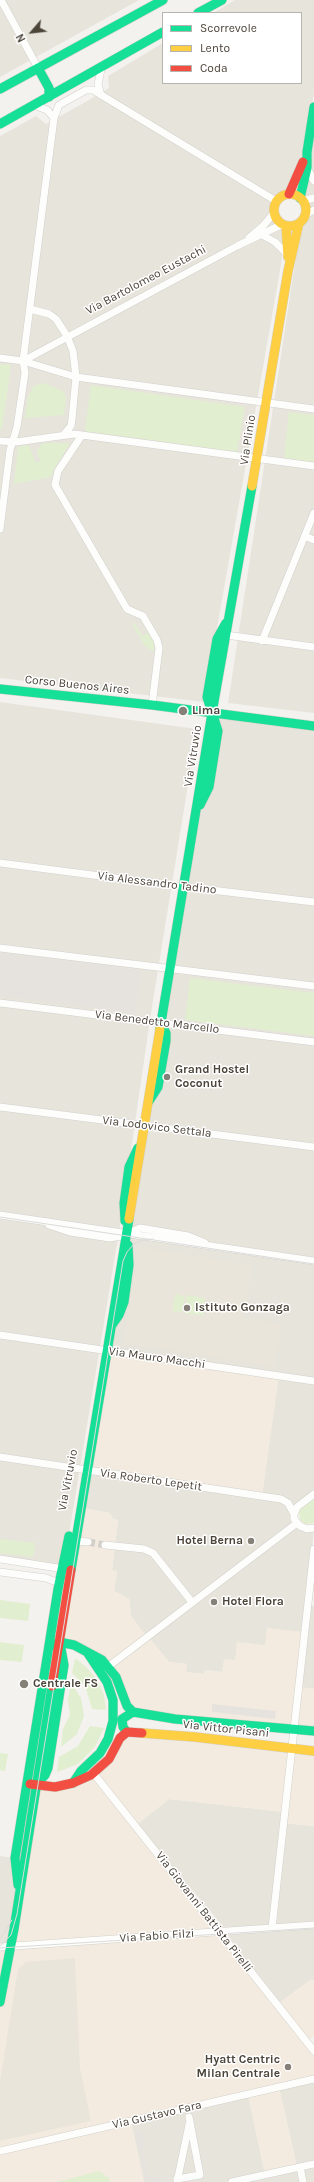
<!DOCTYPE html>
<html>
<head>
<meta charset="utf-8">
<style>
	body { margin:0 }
	#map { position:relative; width:314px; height:2182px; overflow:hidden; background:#f4f2ee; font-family:Karla,sans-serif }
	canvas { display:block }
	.legend { position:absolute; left:162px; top:12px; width:140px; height:72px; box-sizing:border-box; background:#fff; border:1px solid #b7b4b0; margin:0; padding:5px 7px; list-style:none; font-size:12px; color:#4b4439 }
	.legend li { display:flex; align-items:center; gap:8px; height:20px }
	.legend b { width:20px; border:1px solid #b7b4b0 }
	.north { position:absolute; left:12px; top:12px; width:40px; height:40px; -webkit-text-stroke:3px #fff; paint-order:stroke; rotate:242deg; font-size:11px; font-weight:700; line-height:16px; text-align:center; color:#4b4439 }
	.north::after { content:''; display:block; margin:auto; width:14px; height:18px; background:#4b4439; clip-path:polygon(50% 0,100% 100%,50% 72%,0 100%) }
</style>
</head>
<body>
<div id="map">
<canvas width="314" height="2182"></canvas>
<ul class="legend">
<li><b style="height:5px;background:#16e098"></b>Scorrevole</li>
<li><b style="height:5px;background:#ffcf43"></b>Lento</li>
<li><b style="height:5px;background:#f24e42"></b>Coda</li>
</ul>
<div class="north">N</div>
</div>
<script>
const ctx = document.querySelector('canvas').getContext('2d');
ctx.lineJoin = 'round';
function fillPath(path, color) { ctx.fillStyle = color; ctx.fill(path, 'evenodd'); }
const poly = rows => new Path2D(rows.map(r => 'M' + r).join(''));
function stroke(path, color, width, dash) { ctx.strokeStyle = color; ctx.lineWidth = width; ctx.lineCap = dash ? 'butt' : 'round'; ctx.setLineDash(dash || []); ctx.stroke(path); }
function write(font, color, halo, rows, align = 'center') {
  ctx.font = font + ' Karla,sans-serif'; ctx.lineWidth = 3; ctx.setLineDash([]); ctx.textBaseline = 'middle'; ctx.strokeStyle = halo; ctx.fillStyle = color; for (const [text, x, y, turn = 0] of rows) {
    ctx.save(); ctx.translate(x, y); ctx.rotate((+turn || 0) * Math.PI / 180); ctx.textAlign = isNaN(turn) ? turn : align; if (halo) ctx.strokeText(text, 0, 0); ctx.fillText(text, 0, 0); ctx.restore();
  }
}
const residential = poly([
	[0,0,139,0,0,77],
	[235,0,314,0,314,93,305,152,287,191,275,198,272,208,275,221,285,227,281,265,204,702,0,678,0,136,36,116,46,124,89,100,109,88,108,76,163,43,163,83,301,83,301,13,213,13],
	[314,117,314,713,228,703,301,224,307,218,309,209,304,197],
	[0,702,197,729,151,1013,119,1232,68,1540,61,1567,0,1558],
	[214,714,314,727,314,1261,127,1234],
	[127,1235,314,1262,314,1492,293,1510,291,1506,262,1496,278,1376,108,1349],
	[88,1471,283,1500,296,1523,146,1636,131,1616,129,1599,114,1591,117,1572,112,1570,118,1520,113,1519,110,1513,82,1508],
	[297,1524,314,1528,304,1632,265,1645,235,1661,222,1672,205,1670,204,1674,186,1672,187,1664,169,1662,149,1638],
	[309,1605,314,1606,314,1689,300,1687],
	[169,1799,284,1812,282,1823,314,1826,314,1980,309,1981,278,2004,212,1913,136,1825],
	[0,1856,13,1858,18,1893,9,1946,0,1947],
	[314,2079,314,2163,297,2167,279,2087],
	[248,2095,265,2174,225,2182,144,2182,131,2122],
	[314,2165,314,2182,237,2182]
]);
const commercial = poly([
	[108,1352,279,1376,262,1496,88,1470],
	[82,1508,110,1513,113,1519,118,1520,112,1570,117,1571,114,1591,129,1599,131,1616,146,1636,109,1665,60,1642],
	[267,1628,304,1632,294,1728,198,1718,131,1707,110,1666,149,1638,169,1662,187,1664,186,1672,204,1674,205,1670,222,1672,224,1659,235,1660,237,1642,265,1645],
	[300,1687,314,1689,314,1731,296,1729],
	[125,1736,314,1752,314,1826,282,1823,283,1812,169,1799,135,1826,215,1933,276,2005,309,1981,314,1980,314,2036,305,2043,314,2054,314,2077,0,2150,0,1949,12,1947,37,1786,81,1781],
	[279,2087,297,2167,265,2174,248,2095],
	[131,2122,144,2182,0,2182,0,2152]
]);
const education = poly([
	[138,1247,252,1265,244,1318,281,1324,275,1367,124,1343],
	[75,1958,80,2068,91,2121,0,2141,0,2081,18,1969,26,1962]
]);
const green = poly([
	[0,364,11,365,2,429,0,429],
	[43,383,63,391,66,396,64,415,25,418,28,396,34,386],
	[91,385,245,407,237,452,85,431],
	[289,412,314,415,314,462,284,458],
	[42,443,68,443,69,445,54,469,51,477,14,484,18,447,29,445,36,463,40,461,37,451],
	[140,618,155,641,154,652,145,646,133,626,134,622,142,636,148,633],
	[190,978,314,993,314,1036,185,1020],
	[175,1294,185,1296,182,1312,172,1311],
	[187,1295,205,1298,203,1316,184,1313],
	[314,1498,314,1523,305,1524,300,1520,299,1512,302,1507],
	[0,1539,35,1543,33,1557,0,1553],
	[0,1600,30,1604,28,1621,0,1618],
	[0,1642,24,1645,22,1662,0,1660],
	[75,1658,85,1666,97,1679,104,1695,106,1710,92,1709,85,1686,72,1673],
	[71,1683,81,1698,84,1716,77,1734,61,1747,63,1729,70,1715,68,1700],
	[90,1726,104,1728,95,1747,78,1764,57,1772,59,1757,78,1746],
	[0,1753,8,1754,5,1771,0,1770],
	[99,2171,109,2178,110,2182,57,2182]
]);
const parking = poly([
	[0,953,141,970,135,1013,0,996],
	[212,1704,276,1711,275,1719,212,1712],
	[141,2130,144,2143,142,2151,139,2151,135,2132],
	[140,2153,142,2153,148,2176,171,2182,146,2182]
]);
const streetTunnel = poly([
	[88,1542,105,1545]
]);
const street = poly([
	[1,0,38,68],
	[101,95,98,85,101,69],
	[34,105,47,110,54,118],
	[307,168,314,181],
	[303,201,314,198],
	[305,215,314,210],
	[262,235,275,242,288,255],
	[249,238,263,226,274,213],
	[30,309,49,314,56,319,67,336,73,351,76,377,72,419,71,426,64,434],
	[0,358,23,361,76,377,314,409],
	[23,361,237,246,283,224],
	[82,435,58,471,55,485,127,609,143,616,157,640,159,648,152,705],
	[0,441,16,442,74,434,314,466],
	[0,529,10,450,17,427,25,373,23,361,54,118,59,105,86,90,93,90,276,201],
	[305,536,314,540],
	[226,635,314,647],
	[262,641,314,513],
	[0,863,185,887,314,902],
	[0,948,314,986],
	[0,1003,314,1042],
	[0,1107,314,1147],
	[0,1215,314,1261],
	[49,1225,70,1232,110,1238,121,1236,140,1228,188,1236,205,1243],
	[0,1335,314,1381],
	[0,1457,281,1499,288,1503,294,1514],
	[314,1494,297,1507,294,1514,294,1519,300,1526,307,1529,314,1528],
	[75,1541,88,1542],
	[105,1545,144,1549,153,1553,192,1602],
	[0,1559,58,1568,65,1571],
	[0,1572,46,1578,59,1583],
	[109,1666,297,1523],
	[94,1774,314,2051],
	[272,1928,314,1549],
	[0,1947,314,1925],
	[0,2151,314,2079],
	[300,2167,303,2182],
	[177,2179,200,2175,189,2117],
	[177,2182,189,2125],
	[232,2182,314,2164]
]);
const fast = poly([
	[198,13,222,0],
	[38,68,49,88,49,97],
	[0,89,163,0],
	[0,124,163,32],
	[300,198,307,168,307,152,314,107],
	[0,689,152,705,314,726],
	[200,805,209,787,218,731,207,697,217,639,226,623],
	[160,1029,212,713,252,486],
	[149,1101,158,1087,166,1041,166,1033,161,1024],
	[125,1221,124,1203,129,1167,138,1148],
	[112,1325,119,1315,124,1302,129,1265,128,1245],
	[71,1570,129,1219],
	[54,1645,59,1642,74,1645,102,1660,116,1677,127,1706,133,1712,175,1719,314,1731],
	[127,1732,123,1727,122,1719,133,1712],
	[73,1783,81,1771,100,1753,108,1739,113,1721,113,1700,107,1682,87,1652],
	[36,1785,45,1775,48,1768,64,1665,60,1643],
	[18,1885,15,1858,58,1589,69,1536],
	[0,2002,14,1929,52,1686]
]);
const slow = poly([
	'274 210a16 16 0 1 1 32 0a16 16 0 1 1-32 0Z',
	[286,226,288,257],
	[252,486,288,271,299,223],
	[129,1219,160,1029],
	[142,1733,195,1737,314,1751]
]);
const jam = poly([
	[289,194,303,162],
	[52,1686,71,1570],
	[30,1784,55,1787,73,1783,91,1775,109,1759,120,1738,127,1732,142,1733]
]);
const tram = poly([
	[0,1217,314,1264],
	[0,1939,12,1920],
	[0,1946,11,1935,17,1914,123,1261,127,1252,134,1244,143,1240,153,1239],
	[0,1948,314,1928]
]);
const markers = [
	[183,711,5,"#868178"],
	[167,1077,4,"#868178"],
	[187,1308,4,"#868178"],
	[251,1541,4,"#868178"],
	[214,1602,4,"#868178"],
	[24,1684,5,"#868178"],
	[288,2067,4,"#868178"]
];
const streetNames = [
	["Via Bartolomeo Eustachi",146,280,-28],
	["Via Plinio",248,440,-81],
	["Corso Buenos Aires",77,685,6],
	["Via Vitruvio",193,756,-81],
	["Via Alessandro Tadino",157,883,7],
	["Via Benedetto Marcello",157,1022,7],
	["Via Lodovico Settala",157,1127,7],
	["Via Mauro Macchi",157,1358,8],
	["Via Vitruvio",68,1480,-79],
	["Via Roberto Lepetit",151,1480,8],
	["Via Vittor Pisani",226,1729,6],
	["Via Giovanni Battista Pirelli",204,1912,52],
	["Via Fabio Filzi",157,1936,-4],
	["Via Gustavo Fara",157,2115,-13]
];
const poiNames = [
	["Lima",192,711],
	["Grand Hostel",175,1070],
	["Coconut",175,1084],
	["Istituto Gonzaga",195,1308],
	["Hotel Berna",243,1541,"right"],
	["Hotel Flora",222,1602],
	["Centrale FS",33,1684],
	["Hyatt Centric",280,2060,"right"],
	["Milan Centrale",280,2074,"right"]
];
fillPath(residential, '#e7e4dc');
fillPath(commercial, '#f3ebdf');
fillPath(education, '#eae5da');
fillPath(green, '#e1eecf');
fillPath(parking, '#e6e3df');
stroke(streetTunnel, '#d2cfca', 7, [7, 3.5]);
stroke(street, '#d2d0cb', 8);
stroke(fast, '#d3cfc5', 10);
stroke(slow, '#d3cfc5', 10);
stroke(jam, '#d3cfc5', 10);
stroke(street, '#fdfdfc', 7);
stroke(fast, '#16e098', 9);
stroke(slow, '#ffcf43', 9);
stroke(jam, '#f24e42', 9);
stroke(tram, '#dbdbda', 1);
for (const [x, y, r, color] of markers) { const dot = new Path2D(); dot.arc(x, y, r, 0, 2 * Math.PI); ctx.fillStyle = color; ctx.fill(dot); stroke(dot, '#fff', 1.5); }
write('12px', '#4b4439', '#fff', streetNames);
write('bold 12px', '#4b4439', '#fff', poiNames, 'left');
</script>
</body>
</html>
